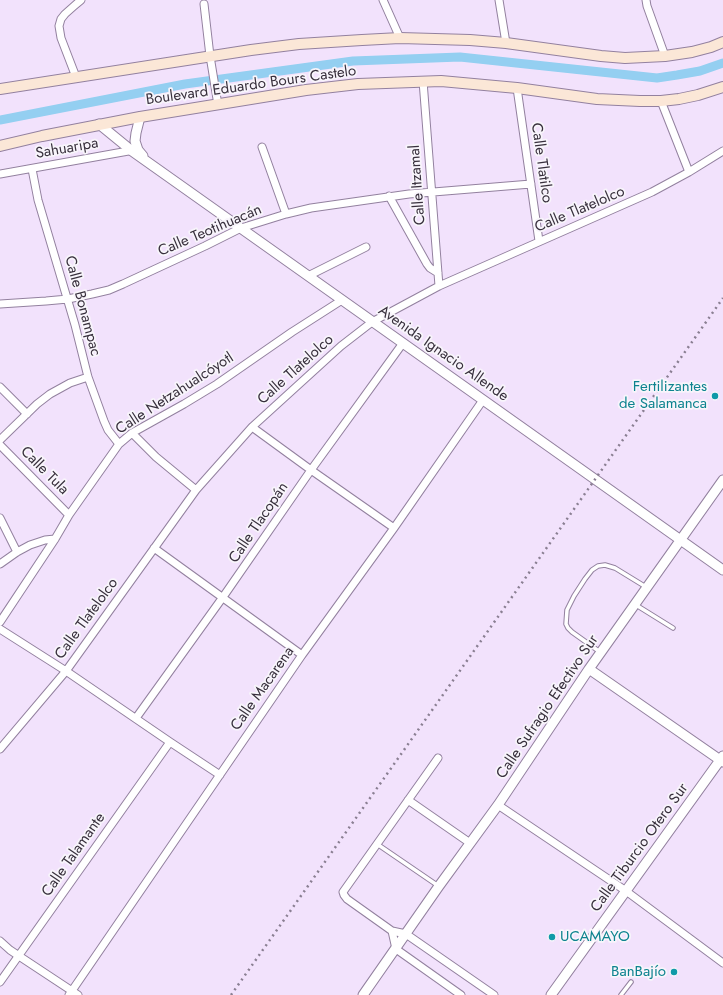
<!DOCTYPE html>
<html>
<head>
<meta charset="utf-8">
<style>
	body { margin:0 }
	canvas { display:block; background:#f2e2fc }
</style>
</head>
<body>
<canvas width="723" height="995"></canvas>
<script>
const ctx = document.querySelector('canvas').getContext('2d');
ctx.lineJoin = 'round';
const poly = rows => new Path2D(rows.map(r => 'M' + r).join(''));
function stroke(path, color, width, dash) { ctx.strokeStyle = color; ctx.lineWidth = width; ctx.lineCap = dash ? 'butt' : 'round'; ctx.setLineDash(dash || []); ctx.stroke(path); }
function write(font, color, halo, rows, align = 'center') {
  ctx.font = font + ' Jost,sans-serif'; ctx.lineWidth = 3.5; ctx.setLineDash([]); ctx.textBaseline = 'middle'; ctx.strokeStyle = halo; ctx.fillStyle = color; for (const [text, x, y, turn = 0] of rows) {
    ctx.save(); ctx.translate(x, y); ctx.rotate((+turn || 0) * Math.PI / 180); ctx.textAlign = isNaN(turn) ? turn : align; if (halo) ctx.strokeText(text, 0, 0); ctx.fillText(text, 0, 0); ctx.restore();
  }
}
const canal = poly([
	[0,120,185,84,353,61,460,57,657,78,677,75,700,71,723,63]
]);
const service = poly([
	[636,605,673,628],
	[600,652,572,632,568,628,566,624,567,610,574,596,585,579,592,570,598,566,605,565,615,568,646,587],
	[377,844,437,885],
	[621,995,631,982]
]);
const minor = poly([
	[383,0,400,38],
	[499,0,506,43],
	[646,0,647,6,665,56],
	[204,4,210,56,218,105],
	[76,77,61,38,59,26,61,19,65,14,74,6,81,0],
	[423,81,439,286],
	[517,88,539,241],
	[661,101,689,172],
	[262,147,286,214],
	[32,169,38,200,75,325,88,377,104,421,108,430,119,444],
	[0,174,134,150],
	[389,196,427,264,430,268,438,273],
	[308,276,366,247],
	[0,304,46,301,68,299,92,294,109,290,123,284,205,246,241,228,286,214,311,208,409,194,531,184],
	[0,387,27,414],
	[252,427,311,470,394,528],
	[132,433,156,457,196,490],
	[0,440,37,404,50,394,70,383,88,377],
	[0,445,69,515],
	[0,518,17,552],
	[154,548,302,655],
	[0,564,17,552,30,545,45,540,55,539],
	[0,622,55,539,69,515,119,444,132,433,184,404,217,384,292,332,342,300],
	[0,629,66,671,170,742,220,775],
	[136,718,223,597,311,470,403,343],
	[0,749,66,671,196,490,252,427,341,346,372,322,439,286,652,192,689,172,723,151],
	[438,758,343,892,344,895,347,899,392,931,406,934,494,995],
	[408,800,470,843],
	[498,805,626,891,723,963],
	[392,931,396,949,461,995],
	[0,941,10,950,19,956,78,995],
	[0,982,170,742],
	[69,995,302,655,394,528,483,400]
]);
const tertiary = poly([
	[140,117,136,133,135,141,138,150,143,156],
	[99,124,132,151,723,570],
	[589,669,723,762],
	[363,995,439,886,498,805,589,669,723,480],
	[551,995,723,756]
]);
const secondary = poly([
	[0,89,251,50,299,44,362,40,400,38,470,40,506,43,601,56,625,58,665,56,692,52,711,47,723,42],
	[0,146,42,136,140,117,306,90,358,84,441,81,517,88,597,99,640,101,661,101,679,99,698,95,723,87]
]);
const rail = poly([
	[231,995,723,298]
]);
const markers = [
	[715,396,4,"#0f9aa8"],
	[552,937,4,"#0f9aa8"],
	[674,972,4,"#0f9aa8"]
];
const streetNames = [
	["Boulevard Eduardo Bours Castelo",251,86,-8],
	["Sahuaripa",67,149,-10],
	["Calle Tlatilco",541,163,82],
	["Calle Itzamal",418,185,-94],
	["Calle Tlatelolco",580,210,-23],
	["Calle Teotihuacán",210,231,-23],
	["Calle Bonampac",82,306,75],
	["Avenida Ignacio Allende",443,354,35],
	["Calle Tlatelolco",296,370,-42],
	["Calle Netzahualcóyotl",175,394,-33],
	["Calle Tula",44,471,45],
	["Calle Tlacopán",259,523,-56],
	["Calle Tlatelolco",87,619,-54],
	["Calle Macarena",263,689,-55],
	["Calle Sufragio Efectivo Sur",548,707,-56],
	["Calle Tiburcio Otero Sur",640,848,-54],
	["Calle Talamante",74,855,-55]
];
const cultureNames = [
	["Fertilizantes",707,387],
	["de Salamanca",707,404],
	["UCAMAYO",560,937,"left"],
	["BanBajío",666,972]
];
stroke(canal, '#94cff1', 9);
stroke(service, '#93819f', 5.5);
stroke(minor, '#93819f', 9);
stroke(tertiary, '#93819f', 11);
stroke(secondary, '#93819f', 12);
stroke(service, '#fff', 3.5);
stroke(minor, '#fff', 7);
stroke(tertiary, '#fff', 9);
stroke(secondary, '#fbe7d7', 10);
stroke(rail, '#8a7f92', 2.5, [2, 4]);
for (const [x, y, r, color] of markers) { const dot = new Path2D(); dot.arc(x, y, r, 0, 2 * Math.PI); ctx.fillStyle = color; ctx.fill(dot); stroke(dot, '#f8f5fb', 1.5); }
write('15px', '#38303d', '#f8f5fb', streetNames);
write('15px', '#0d838f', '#f8f5fb', cultureNames, 'right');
</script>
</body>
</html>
